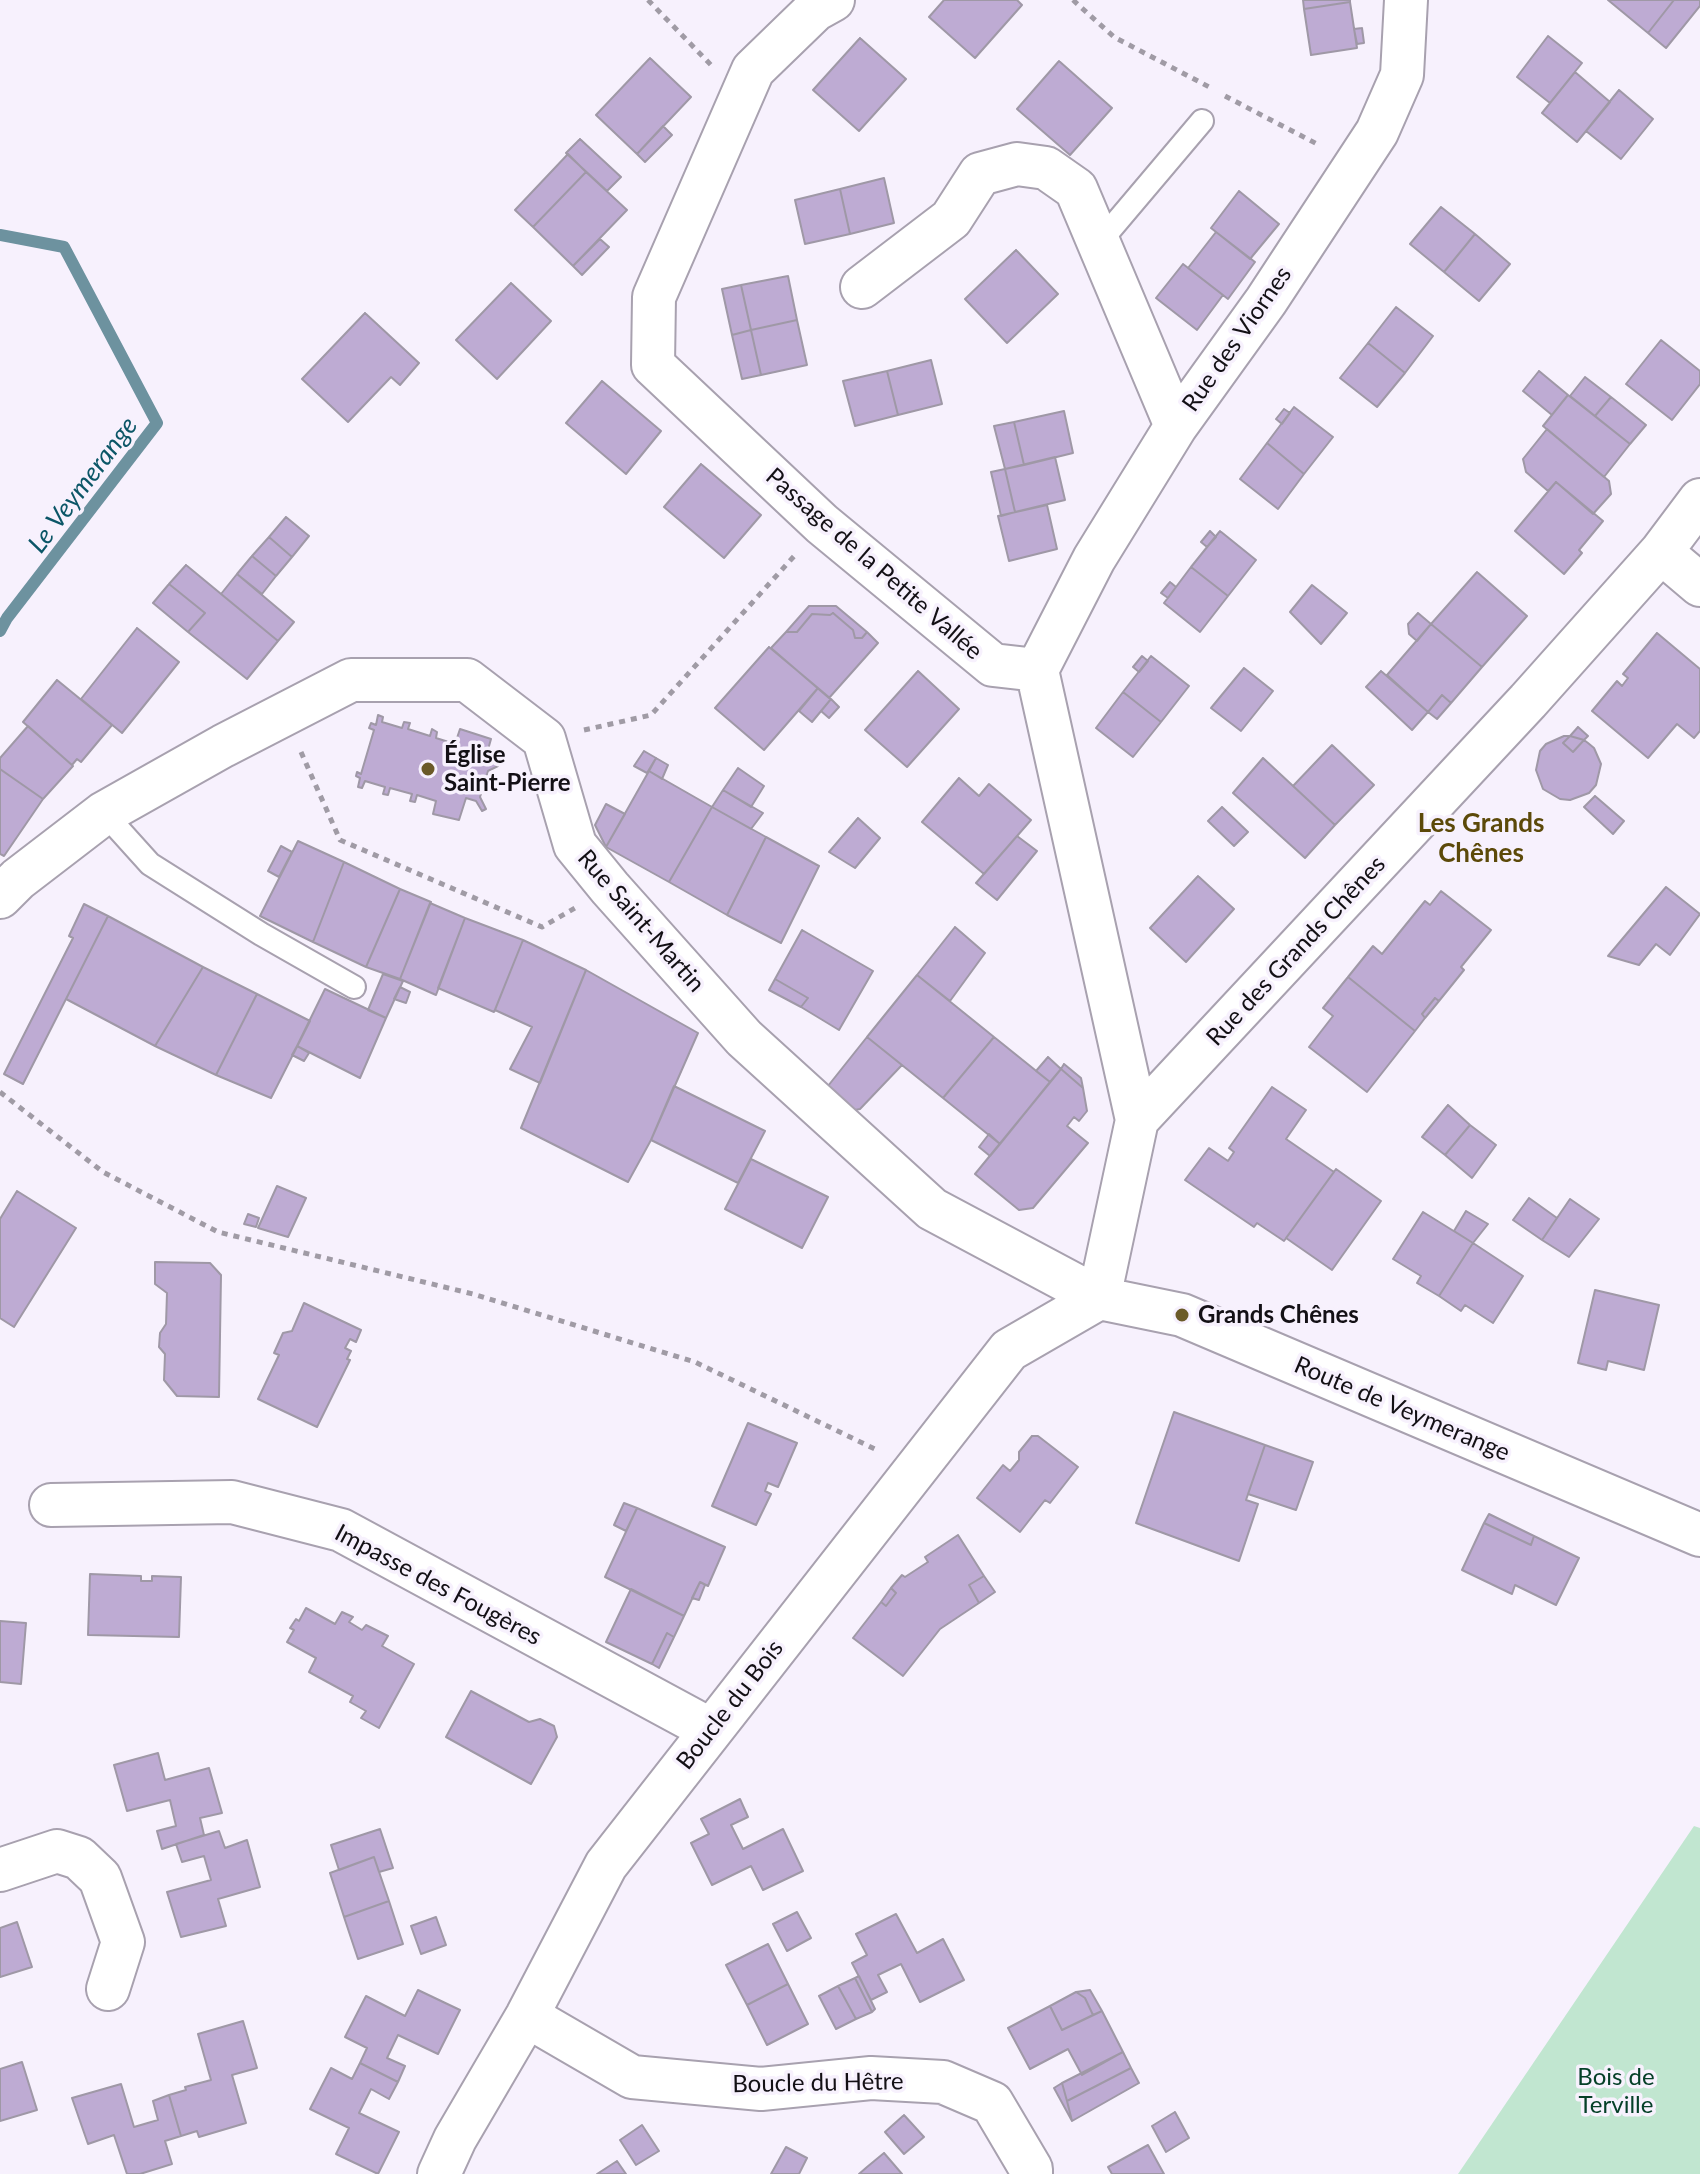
<!DOCTYPE html>
<html>
<head>
<meta charset="utf-8">
<style>
	body { margin:0 }
	canvas { display:block; background:#f7f1fd }
</style>
</head>
<body>
<canvas width="1700" height="2174"></canvas>
<script>
const ctx = document.querySelector('canvas').getContext('2d');
ctx.lineJoin = 'round';
function fillPath(path, color) { ctx.fillStyle = color; ctx.fill(path, 'evenodd'); }
const poly = rows => new Path2D(rows.map(r => 'M' + r).join(''));
function stroke(path, color, width, dash) { ctx.strokeStyle = color; ctx.lineWidth = width; ctx.lineCap = dash ? 'butt' : 'round'; ctx.setLineDash(dash || []); ctx.stroke(path); }
function write(font, color, halo, rows, align = 'center') {
  ctx.font = font + ' Lato,sans-serif'; ctx.lineWidth = 7; ctx.setLineDash([]); ctx.textBaseline = 'middle'; ctx.strokeStyle = halo; ctx.fillStyle = color; for (const [text, x, y, turn = 0] of rows) {
    ctx.save(); ctx.translate(x, y); ctx.rotate((+turn || 0) * Math.PI / 180); ctx.textAlign = isNaN(turn) ? turn : align; if (halo) ctx.strokeText(text, 0, 0); ctx.fillText(text, 0, 0); ctx.restore();
  }
}
const green = poly([
	[1694,1826,1700,1828,1700,2174,1458,2174]
]);
const stream = poly([
	[0,235,64,247,157,423,7,618,0,631]
]);
const building = poly([
	[944,0,1017,0,1022,5,975,58,929,17,944,0],
	[1303,0,1350,0,1350,2,1304,9,1303,0],
	[1608,0,1674,0,1648,33,1608,0],
	[1674,0,1700,0,1700,6,1666,48,1648,33,1674,0],
	[1350,2,1357,48,1311,55,1304,9,1350,2],
	[1362,28,1364,43,1357,44,1354,29,1362,28],
	[1548,36,1582,63,1550,103,1517,77,1548,36],
	[860,38,906,79,859,131,813,90,860,38],
	[650,58,691,97,637,154,596,115,650,58],
	[1059,61,1112,108,1070,155,1017,109,1059,61],
	[1575,72,1610,102,1577,142,1542,113,1575,72],
	[1619,90,1653,119,1621,159,1586,131,1619,90],
	[663,126,672,135,645,162,637,154,663,126],
	[580,139,621,177,607,191,566,153,580,139],
	[568,154,586,172,533,227,515,210,568,154],
	[586,172,627,210,573,266,533,227,586,172],
	[884,178,894,223,850,234,840,189,884,178],
	[840,189,850,234,805,244,795,200,840,189],
	[1239,191,1279,224,1250,259,1211,228,1239,191],
	[1441,207,1475,234,1444,272,1410,244,1441,207],
	[1216,232,1255,262,1228,299,1188,268,1216,232],
	[1475,234,1510,264,1479,301,1444,272,1475,234],
	[600,239,609,247,582,275,573,266,600,239],
	[1016,250,1058,294,1007,343,965,299,1016,250],
	[1183,264,1223,295,1197,330,1156,298,1183,264],
	[788,276,797,320,751,330,741,285,788,276],
	[511,283,551,321,497,379,456,340,511,283],
	[741,285,751,330,732,335,722,289,741,285],
	[1396,307,1433,336,1405,373,1368,343,1396,307],
	[365,313,419,363,400,385,391,377,348,422,302,379,365,313],
	[797,320,807,365,761,375,751,330,797,320],
	[751,330,761,375,742,379,732,335,751,330],
	[1661,340,1700,371,1700,384,1672,420,1626,384,1661,340],
	[1368,343,1405,373,1377,407,1340,378,1368,343],
	[931,360,942,404,898,415,887,371,931,360],
	[887,371,898,415,855,426,843,381,887,371],
	[1539,371,1568,395,1552,415,1523,391,1539,371],
	[1585,377,1611,397,1595,416,1570,396,1585,377],
	[602,381,661,431,626,474,566,423,602,381],
	[1568,395,1630,444,1604,477,1543,426,1568,395],
	[1611,397,1646,425,1630,444,1595,416,1611,397],
	[1294,407,1333,437,1304,474,1267,443,1294,407],
	[1284,409,1290,413,1282,424,1276,419,1284,409],
	[1064,411,1073,453,1024,465,1014,422,1064,411],
	[1014,422,1024,465,1005,469,994,426,1014,422],
	[1547,429,1609,481,1611,494,1593,514,1556,482,1548,491,1526,472,1523,459,1547,429],
	[1267,443,1304,474,1278,509,1240,479,1267,443],
	[1055,457,1065,500,1015,512,1005,469,1055,457],
	[701,464,761,515,724,558,664,507,701,464],
	[1005,469,1015,512,1001,516,991,472,1005,469],
	[1556,482,1603,521,1579,550,1582,553,1564,574,1515,531,1556,482],
	[1047,505,1057,549,1009,561,998,516,1047,505],
	[286,517,309,536,292,557,269,537,286,517],
	[1210,531,1216,537,1207,547,1201,542,1210,531],
	[1220,531,1256,560,1228,596,1191,567,1220,531],
	[269,537,292,557,276,576,252,556,269,537],
	[252,556,276,576,262,594,237,574,252,556],
	[186,565,278,641,247,679,188,632,205,613,169,584,186,565],
	[1191,567,1228,596,1200,632,1164,603,1191,567],
	[1477,572,1527,616,1482,667,1431,624,1477,572],
	[237,574,294,622,278,641,221,594,237,574],
	[1170,582,1176,587,1168,598,1161,593,1170,582],
	[169,584,205,613,188,632,153,603,169,584],
	[1312,585,1347,613,1321,644,1290,612,1312,585],
	[809,606,836,606,867,632,862,638,855,638,853,630,833,613,830,615,812,614,797,632,786,632,809,606],
	[833,613,853,630,855,638,862,638,867,632,878,643,829,698,771,648,786,632,797,632,812,614,830,615,833,613],
	[1418,613,1431,624,1417,641,1409,634,1408,624,1418,613],
	[1431,624,1482,667,1451,703,1442,695,1428,712,1387,675,1431,624],
	[137,628,179,662,122,733,81,699,137,628],
	[1657,633,1700,669,1700,731,1694,738,1677,724,1648,758,1592,711,1617,681,1622,686,1628,678,1623,674,1657,633],
	[769,647,818,688,764,750,715,708,769,647],
	[1142,656,1148,661,1139,672,1133,667,1142,656],
	[1151,656,1189,686,1161,722,1123,692,1151,656],
	[1244,668,1273,691,1241,731,1211,708,1244,668],
	[918,671,959,709,907,767,865,730,918,671],
	[1381,671,1428,712,1412,730,1366,687,1381,671],
	[57,680,112,725,81,762,77,759,72,765,23,722,57,680],
	[818,688,831,699,812,722,799,711,818,688],
	[1123,692,1161,722,1133,757,1096,728,1123,692],
	[1442,695,1451,703,1437,719,1428,712,1442,695],
	[831,699,839,707,829,718,821,711,831,699],
	[378,715,383,717,382,722,402,728,404,722,410,723,408,729,430,736,432,729,437,732,436,738,455,744,460,729,491,739,484,764,497,761,498,766,488,771,480,797,486,809,482,811,476,801,466,798,459,820,433,814,436,801,417,795,415,802,410,801,412,794,390,788,388,795,383,794,385,787,365,781,362,788,358,787,360,778,356,776,357,772,361,774,374,730,369,728,371,723,376,725,378,715],
	[28,726,73,766,43,799,0,769,0,758,28,726],
	[1578,727,1588,736,1584,740,1570,736,1578,727],
	[1564,736,1570,736,1563,743,1573,752,1584,740,1588,743,1594,748,1601,764,1596,785,1589,793,1570,800,1560,799,1543,789,1536,770,1540,751,1546,744,1564,736],
	[1570,736,1584,740,1573,752,1563,743,1570,736],
	[1332,745,1374,785,1335,825,1293,786,1332,745],
	[644,751,656,758,647,773,634,766,644,751],
	[656,758,668,765,662,779,649,771,656,758],
	[1263,758,1335,825,1305,858,1233,793,1263,758],
	[738,768,764,786,751,807,723,790,738,768],
	[0,769,43,799,4,856,0,854,0,769],
	[649,771,712,807,669,882,606,847,649,771],
	[959,778,979,796,989,784,1031,820,984,874,922,822,959,778],
	[723,790,763,813,751,829,712,807,723,790],
	[1595,796,1624,821,1613,834,1584,807,1595,796],
	[606,804,625,814,606,847,595,825,606,804],
	[712,807,766,837,727,915,669,882,712,807],
	[1222,807,1248,832,1234,846,1208,821,1222,807],
	[858,818,880,838,855,868,829,852,858,818],
	[1017,836,1037,851,997,900,976,883,1017,836],
	[766,837,819,866,781,943,727,915,766,837],
	[298,841,344,862,313,942,260,916,298,841],
	[281,846,292,852,279,877,268,871,281,846],
	[344,862,400,889,366,967,313,942,344,862],
	[1198,876,1234,909,1186,962,1150,928,1198,876],
	[1666,887,1700,914,1670,955,1656,944,1639,965,1608,956,1666,887],
	[400,889,431,902,400,979,366,967,400,889],
	[1441,891,1491,930,1461,967,1464,970,1439,1001,1435,998,1422,1014,1425,1018,1415,1031,1348,977,1373,946,1382,954,1425,901,1430,905,1441,891],
	[430,903,465,918,436,995,400,979,430,903],
	[84,904,108,916,23,1084,4,1074,73,938,69,936,84,904],
	[108,916,203,967,155,1046,66,999,108,916],
	[465,918,523,940,494,1012,438,988,465,918],
	[955,927,985,953,950,1001,917,975,955,927],
	[802,930,873,971,839,1030,801,1007,808,998,775,979,802,930],
	[523,940,586,970,540,1083,510,1069,532,1027,495,1010,523,940],
	[203,967,257,994,216,1075,155,1046,203,967],
	[586,970,698,1033,651,1140,628,1182,521,1128,586,970],
	[383,974,403,981,386,1018,368,1010,383,974],
	[917,975,994,1037,943,1098,867,1037,917,975],
	[1348,977,1415,1031,1367,1092,1309,1047,1333,1016,1323,1008,1348,977],
	[775,979,808,998,801,1007,769,990,775,979],
	[400,987,410,992,406,1003,394,999,400,987],
	[325,989,386,1018,360,1078,297,1046,325,989],
	[257,994,310,1021,271,1098,216,1075,257,994],
	[1435,998,1439,1001,1425,1018,1422,1014,1435,998],
	[867,1037,902,1065,860,1109,850,1111,824,1091,867,1037],
	[994,1037,1050,1082,1000,1144,943,1098,994,1037],
	[297,1046,309,1053,304,1061,292,1055,297,1046],
	[1048,1057,1061,1069,1050,1082,1036,1071,1048,1057],
	[1064,1064,1081,1078,1083,1088,1061,1069,1064,1064],
	[1061,1069,1083,1088,1087,1111,1079,1121,1074,1117,1067,1126,1088,1143,1033,1208,1019,1210,975,1174,1061,1069],
	[674,1086,765,1131,738,1183,651,1140,674,1086],
	[1272,1087,1306,1110,1286,1139,1334,1172,1284,1241,1257,1223,1254,1227,1185,1180,1209,1148,1228,1161,1234,1152,1229,1148,1272,1087],
	[1448,1105,1470,1125,1445,1155,1422,1137,1448,1105],
	[1470,1125,1496,1145,1472,1178,1445,1155,1470,1125],
	[989,1134,1000,1144,990,1156,979,1147,989,1134],
	[751,1159,828,1197,802,1248,725,1209,751,1159],
	[1336,1169,1381,1201,1332,1270,1286,1238,1336,1169],
	[277,1186,306,1198,288,1237,258,1228,277,1186],
	[17,1191,76,1228,14,1327,0,1318,0,1219,17,1191],
	[1529,1198,1557,1218,1542,1240,1513,1220,1529,1198],
	[1570,1199,1599,1219,1569,1257,1542,1240,1570,1199],
	[1466,1211,1488,1224,1473,1243,1454,1231,1466,1211],
	[1423,1212,1473,1243,1439,1296,1417,1283,1421,1276,1393,1259,1423,1212],
	[248,1214,259,1218,256,1227,244,1224,248,1214],
	[1473,1243,1523,1276,1493,1323,1465,1305,1461,1311,1439,1296,1473,1243],
	[155,1262,210,1263,221,1275,219,1397,177,1396,164,1380,165,1354,159,1347,160,1333,166,1324,167,1293,155,1284,155,1262],
	[1595,1290,1659,1305,1644,1370,1608,1361,1606,1370,1578,1363,1595,1290],
	[304,1303,361,1330,356,1342,350,1339,345,1348,351,1351,347,1359,350,1360,317,1427,258,1399,279,1355,274,1353,283,1333,292,1331,304,1303],
	[1174,1412,1265,1445,1246,1500,1258,1504,1239,1561,1136,1523,1174,1412],
	[748,1423,797,1443,778,1487,768,1483,765,1491,771,1494,756,1525,712,1506,748,1423],
	[1032,1436,1038,1436,1078,1467,1050,1503,1045,1500,1020,1532,977,1498,1003,1465,1010,1471,1019,1460,1019,1452,1032,1436],
	[1265,1445,1313,1462,1296,1510,1248,1494,1265,1445],
	[624,1503,637,1508,626,1531,614,1525,624,1503],
	[637,1508,725,1547,708,1586,700,1582,684,1616,605,1577,637,1508],
	[1489,1514,1534,1536,1531,1545,1484,1523,1489,1514],
	[1484,1523,1531,1545,1534,1536,1579,1558,1556,1605,1515,1585,1512,1594,1462,1570,1484,1523],
	[958,1535,984,1576,969,1585,979,1603,940,1629,903,1676,853,1638,881,1602,886,1606,896,1593,891,1588,902,1575,905,1577,928,1562,925,1557,958,1535],
	[90,1574,141,1576,141,1581,152,1581,152,1576,181,1577,179,1637,88,1635,90,1574],
	[984,1576,995,1592,979,1603,969,1585,984,1576],
	[700,1582,705,1585,699,1600,692,1598,700,1582],
	[891,1588,896,1593,886,1606,881,1602,891,1588],
	[631,1589,684,1616,674,1637,667,1633,652,1664,606,1642,631,1589],
	[306,1608,335,1624,342,1612,353,1617,349,1622,362,1630,366,1625,388,1636,382,1646,414,1664,379,1728,361,1718,366,1711,350,1702,353,1696,309,1672,316,1658,287,1642,294,1630,290,1628,296,1619,299,1621,306,1608],
	[0,1621,26,1623,21,1684,0,1682,0,1621],
	[667,1633,674,1637,659,1668,652,1664,667,1633],
	[471,1691,529,1722,540,1719,554,1726,557,1737,531,1784,446,1737,471,1691],
	[158,1753,165,1780,209,1768,222,1813,200,1818,204,1835,162,1849,157,1831,176,1826,170,1800,127,1811,114,1765,158,1753],
	[740,1799,748,1817,731,1825,743,1849,783,1829,803,1871,763,1890,751,1866,712,1885,691,1843,709,1834,701,1819,740,1799],
	[380,1829,393,1868,379,1872,374,1857,339,1870,331,1845,380,1829],
	[219,1831,225,1848,247,1840,260,1887,218,1899,226,1926,181,1937,167,1892,211,1880,204,1856,182,1862,176,1844,219,1831],
	[374,1857,389,1901,344,1917,330,1873,374,1857],
	[389,1901,403,1944,358,1959,344,1917,389,1901],
	[797,1912,811,1938,787,1951,773,1924,797,1912],
	[896,1914,917,1953,943,1939,964,1980,920,2002,901,1964,878,1975,887,1992,871,2000,852,1963,867,1955,856,1934,896,1914],
	[436,1917,446,1945,421,1954,411,1926,436,1917],
	[17,1922,32,1967,0,1977,0,1928,17,1922],
	[768,1944,788,1984,747,2005,726,1965,768,1944],
	[859,1976,875,2009,872,2012,855,1978,859,1976],
	[855,1978,872,2012,856,2019,838,1986,855,1978],
	[788,1984,808,2024,767,2045,747,2005,788,1984],
	[838,1986,856,2019,836,2029,819,1996,838,1986],
	[418,1990,460,2010,438,2054,398,2035,387,2058,405,2066,398,2082,360,2063,367,2048,345,2037,366,1996,405,2016,418,1990],
	[1090,1990,1102,2011,1093,2015,1085,1998,1076,1992,1090,1990],
	[1076,1992,1085,1998,1093,2015,1062,2030,1050,2006,1076,1992],
	[1050,2006,1062,2030,1102,2011,1123,2052,1082,2075,1068,2049,1030,2069,1008,2028,1050,2006],
	[243,2021,257,2068,232,2075,246,2123,199,2137,197,2131,181,2136,169,2095,186,2090,185,2087,211,2080,198,2034,243,2021],
	[1123,2052,1131,2068,1067,2101,1062,2083,1123,2052],
	[22,2062,37,2110,0,2121,0,2069,22,2062],
	[360,2063,398,2082,389,2099,371,2089,359,2113,399,2132,378,2174,336,2154,349,2128,310,2109,331,2068,352,2079,360,2063],
	[1131,2068,1139,2083,1072,2121,1067,2101,1131,2068],
	[1062,2083,1067,2101,1072,2121,1054,2088,1062,2083],
	[121,2084,134,2127,158,2120,153,2101,169,2095,181,2136,165,2141,172,2164,140,2174,127,2174,114,2135,88,2144,72,2098,121,2084],
	[1175,2112,1189,2138,1166,2152,1152,2126,1175,2112],
	[904,2115,924,2137,904,2154,885,2132,904,2115],
	[642,2125,659,2151,636,2165,620,2140,642,2125],
	[1148,2145,1164,2174,1112,2174,1108,2167,1148,2145],
	[786,2147,807,2158,799,2174,771,2174,786,2147],
	[884,2153,902,2174,859,2174,867,2167,884,2153],
	[617,2161,626,2174,597,2174,617,2161]
]);
const path = poly([
	[648,0,711,65],
	[1073,0,1114,37,1213,89],
	[1225,96,1319,145],
	[584,730,651,715,796,554],
	[301,752,340,840,542,927,575,908],
	[0,1092,103,1172,218,1232,473,1294,695,1362,879,1451]
]);
const service = poly([
	[1098,244,1202,121],
	[104,813,150,864,261,934,354,987]
]);
const minor = poly([
	[833,0,815,10,753,70,654,297,653,365,822,524,993,665,1037,670],
	[862,287,951,219,980,174,1017,164,1046,168,1076,189,1176,426],
	[1661,552,1700,585],
	[1037,670,1094,559,1176,426,1266,301,1377,132,1402,75,1406,0],
	[1037,670,1137,1120],
	[0,897,18,879,104,813,223,746,351,680,467,680,544,739,575,845,610,888,744,1038,932,1209,1099,1298,1182,1315,1700,1535],
	[1099,1298,1137,1120,1528,701,1661,552,1700,500],
	[51,1505,232,1502,341,1530,711,1730],
	[0,1870,57,1851,79,1858,100,1878,123,1942,108,1989],
	[527,2016,632,2077,761,2089,871,2078,943,2082,992,2103,1031,2169,1031,2174],
	[439,2174,455,2139,527,2016,606,1865,1009,1350,1099,1298]
]);
const markers = [
	[428,769,8,"#6b5a28"],
	[1182,1315,8,"#6b5a28"]
];
const streetNames = [
	["Rue des Viornes",1237,339,-55],
	["Passage de la Petite Vallée",874,564,41],
	["Rue Saint-Martin",641,921,49],
	["Rue des Grands Chênes",1296,951,-47],
	["Route de Veymerange",1402,1409,23],
	["Impasse des Fougères",438,1585,28],
	["Boucle du Bois",730,1705,-52],
	["Boucle du Hêtre",818,2083,-1]
];
const poiNames = [
	["Église",444,755],
	["Saint-Pierre",444,783],
	["Grands Chênes",1198,1315]
];
const parkNames = [
	["Bois de",1616,2077],
	["Terville",1616,2105]
];
const waterNames = [
	["Le Veymerange",83,485,-53]
];
const neighbourhoodNames = [
	["Les Grands",1481,824],
	["Chênes",1481,854]
];
fillPath(green, '#c1e6d0');
stroke(stream, '#6d929f', 12);
fillPath(building, '#beabd3');
stroke(building, '#9f98a6', 2);
stroke(service, '#a8a1af', 26);
stroke(minor, '#a8a1af', 46);
stroke(path, '#a09ba5', 5, [6, 6]);
stroke(service, '#fff', 22);
stroke(minor, '#fff', 42);
for (const [x, y, r, color] of markers) { const dot = new Path2D(); dot.arc(x, y, r, 0, 2 * Math.PI); ctx.fillStyle = color; ctx.fill(dot); stroke(dot, '#f7f1fd', 3); }
write('24px', '#131015', '#f7f1fd', streetNames);
write('bold 24px', '#131015', '#f7f1fd', poiNames, 'left');
write('24px', '#054028', '#f7f1fd', parkNames);
write('italic 26px', '#0b5667', '#f7f1fd', waterNames);
write('bold 26px', '#5c4909', '#f7f1fd', neighbourhoodNames);
</script>
</body>
</html>
